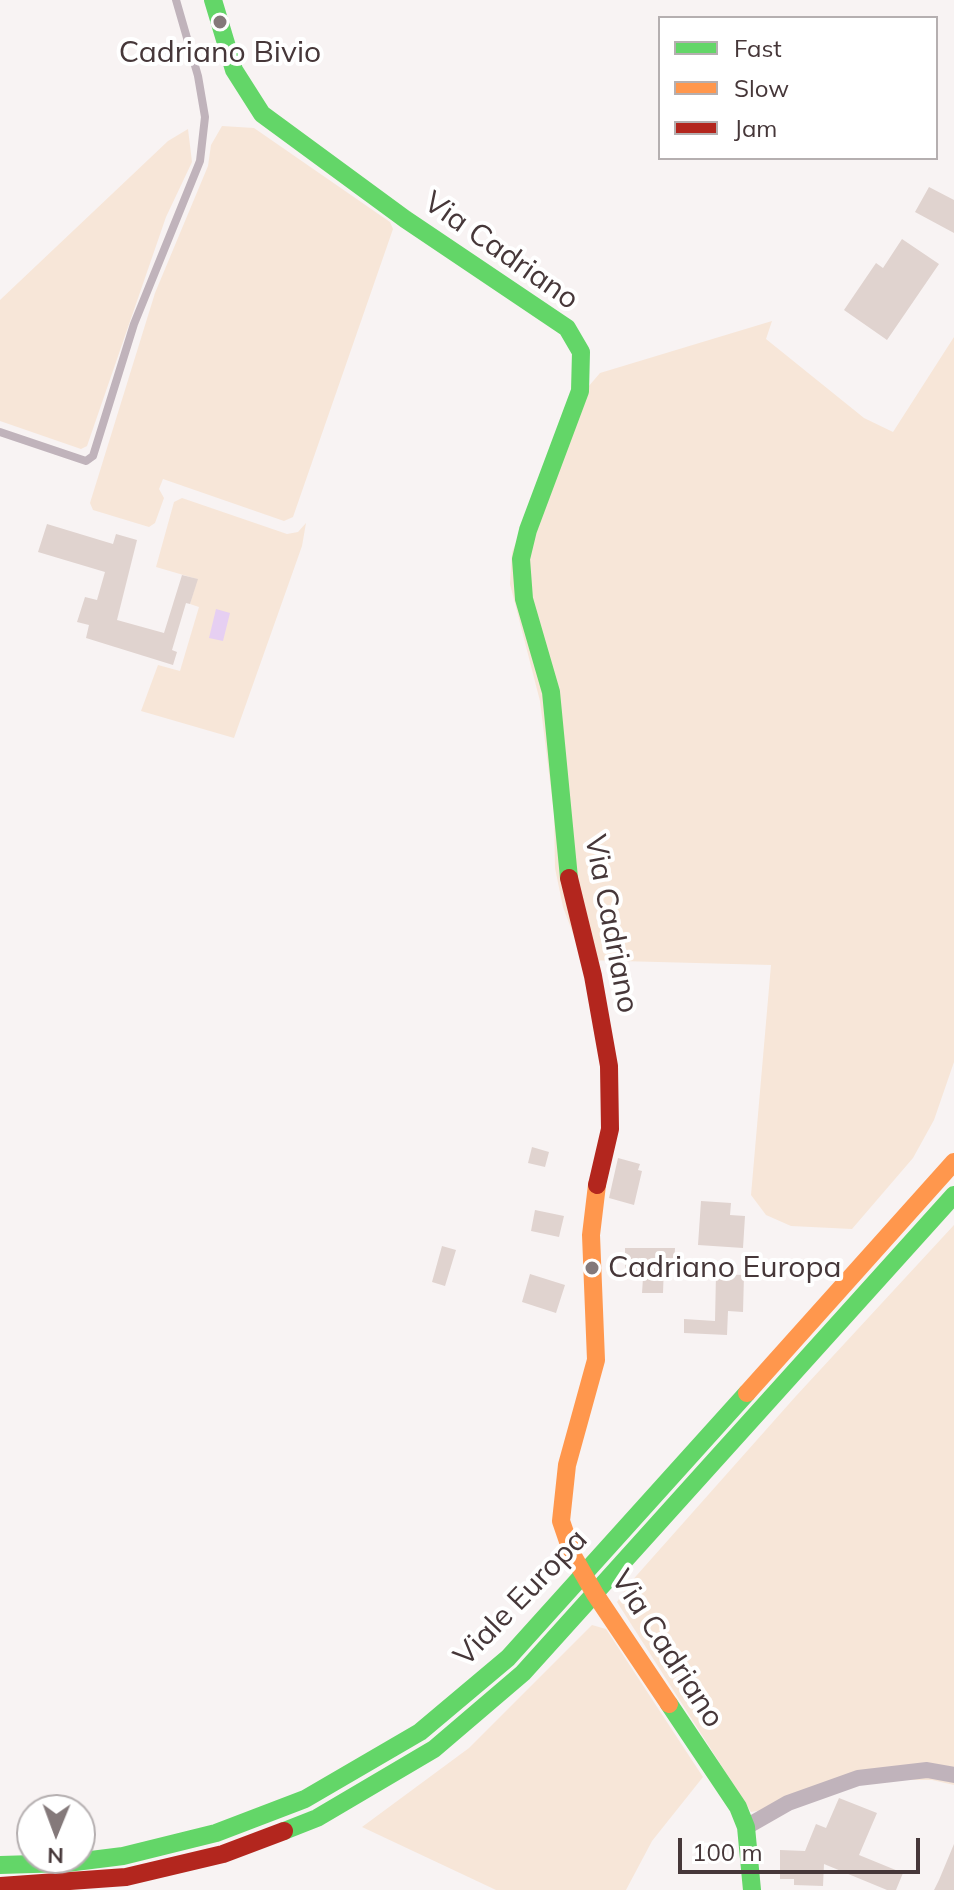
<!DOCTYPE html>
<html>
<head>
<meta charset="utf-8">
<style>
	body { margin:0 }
	#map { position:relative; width:954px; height:1890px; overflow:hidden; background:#f8f3f3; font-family:Mulish,sans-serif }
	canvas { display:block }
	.legend { position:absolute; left:658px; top:16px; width:280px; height:144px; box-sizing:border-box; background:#fff; border:2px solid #b5afb0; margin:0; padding:10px 14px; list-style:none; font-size:24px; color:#463739 }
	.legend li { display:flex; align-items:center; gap:16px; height:40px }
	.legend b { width:40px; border:2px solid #b5afb0 }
	.north { position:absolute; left:16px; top:1794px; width:80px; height:80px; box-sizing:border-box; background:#fff; border:2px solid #b5afb0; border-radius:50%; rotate:181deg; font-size:22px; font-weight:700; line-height:32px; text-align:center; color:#463739 }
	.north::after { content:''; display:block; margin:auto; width:28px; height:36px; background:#84797a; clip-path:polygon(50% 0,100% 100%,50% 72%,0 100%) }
	.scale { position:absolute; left:678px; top:1838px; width:242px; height:36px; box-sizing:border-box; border:4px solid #463739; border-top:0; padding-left:10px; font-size:24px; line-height:28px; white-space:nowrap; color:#463739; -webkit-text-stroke:6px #fff; paint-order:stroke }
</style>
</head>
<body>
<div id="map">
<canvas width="954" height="1890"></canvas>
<ul class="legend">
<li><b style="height:10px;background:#63d668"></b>Fast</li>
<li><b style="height:10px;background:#ff974d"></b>Slow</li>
<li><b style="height:10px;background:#b3261e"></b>Jam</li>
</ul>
<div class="north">N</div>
<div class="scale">100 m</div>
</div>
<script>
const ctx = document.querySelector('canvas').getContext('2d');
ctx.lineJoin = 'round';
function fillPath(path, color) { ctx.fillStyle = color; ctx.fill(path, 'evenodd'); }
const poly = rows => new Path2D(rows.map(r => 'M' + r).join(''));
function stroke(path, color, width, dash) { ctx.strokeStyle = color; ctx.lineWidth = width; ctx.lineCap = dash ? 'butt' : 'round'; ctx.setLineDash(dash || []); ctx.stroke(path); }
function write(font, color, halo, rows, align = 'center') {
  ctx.font = font + ' Mulish,sans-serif'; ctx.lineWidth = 8; ctx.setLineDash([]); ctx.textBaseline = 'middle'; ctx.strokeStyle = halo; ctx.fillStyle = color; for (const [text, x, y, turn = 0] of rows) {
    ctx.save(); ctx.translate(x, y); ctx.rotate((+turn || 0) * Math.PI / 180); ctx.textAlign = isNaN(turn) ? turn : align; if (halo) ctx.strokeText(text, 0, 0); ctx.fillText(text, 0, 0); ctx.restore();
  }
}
const green = poly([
	[222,126,254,128,390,222,393,229,293,517,284,521,163,479,159,489,164,498,155,523,149,527,93,510,90,503,155,293,208,166,211,145],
	[188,129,192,162,166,217,87,446,81,449,0,421,0,300,168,141],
	[772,321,766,339,864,418,893,432,954,337,954,1062,934,1120,913,1158,852,1229,791,1226,766,1215,751,1195,771,965,583,960,563,907,555,868,554,814,540,701,510,584,512,552,576,401,600,373],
	[182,498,287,534,298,532,306,523,302,546,234,738,141,711,158,665,180,671,199,607,190,604,197,579,156,567,174,502],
	[954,1225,954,1785,932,1780,883,1780,837,1790,799,1804,751,1812,617,1602,629,1584,796,1396],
	[592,1625,606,1629,703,1777,652,1841,626,1890,496,1890,362,1827,469,1748]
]);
const water = poly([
	[216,609,230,613,223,641,209,638]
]);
const building = poly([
	[929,187,954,200,954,233,915,212],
	[902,239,939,264,887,340,844,310,876,263,883,268],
	[47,524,113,544,116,534,137,540,117,620,164,633,182,575,198,579,190,604,186,603,172,650,177,652,173,665,86,638,89,625,77,622,85,597,97,600,105,572,38,552],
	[532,1147,549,1152,545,1167,528,1163],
	[618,1158,640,1164,638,1170,642,1171,634,1205,609,1198],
	[701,1201,731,1203,730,1215,745,1216,743,1248,698,1245],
	[535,1210,564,1216,559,1237,531,1231],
	[442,1246,456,1250,445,1286,432,1282],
	[625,1248,675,1248,674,1266,664,1266,663,1293,642,1293,643,1278,625,1278],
	[530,1274,565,1285,556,1313,522,1302],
	[716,1274,744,1275,743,1312,728,1311,727,1335,684,1333,684,1319,715,1321],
	[839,1798,877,1813,859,1855,903,1873,896,1890,887,1890,824,1864,823,1886,794,1885,794,1879,780,1879,780,1850,805,1851,816,1824,826,1828],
	[954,1844,954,1890,934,1890,939,1880]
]);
const lane = poly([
	[0,432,86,461,93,456,134,324,200,161,205,117,198,76,176,0]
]);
const street = poly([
	[746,1827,788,1803,858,1778,927,1770,954,1775]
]);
const fast = poly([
	[213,0,234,70,262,114,405,219,567,328,581,352,580,391,528,530,521,559,524,599,551,692,569,878],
	[669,1704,738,1807,746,1827,752,1890],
	[284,1831,317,1818,434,1749,523,1673,954,1195],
	[0,1865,67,1863,123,1856,216,1833,305,1799,420,1732,508,1658,747,1393]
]);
const slow = poly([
	[597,1185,591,1235,596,1360,567,1465,561,1521,573,1556,595,1594,669,1704],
	[747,1393,954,1162]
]);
const jam = poly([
	[569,878,593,976,609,1066,610,1129,597,1185],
	[0,1886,126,1877,223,1854,284,1831]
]);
const markers = [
	[220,22,8,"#84797a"],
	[592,1268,8,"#84797a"]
];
const poiNames = [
	["Cadriano Bivio",220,53],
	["Cadriano Europa",608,1268,"left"]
];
const streetNames = [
	["Via Cadriano",501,251,35],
	["Via Cadriano",611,924,79],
	["Viale Europa",521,1598,-46],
	["Via Cadriano",667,1649,57]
];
fillPath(green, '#f7e6d8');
fillPath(water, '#e6cff2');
fillPath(building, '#e0d3cf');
stroke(lane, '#c0b3bb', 8);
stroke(street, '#c0b3bb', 16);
stroke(fast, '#63d668', 18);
stroke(slow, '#ff974d', 18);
stroke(jam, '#b3261e', 18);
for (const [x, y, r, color] of markers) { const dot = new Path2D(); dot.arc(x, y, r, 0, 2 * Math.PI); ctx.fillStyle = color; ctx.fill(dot); stroke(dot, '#fff', 3); }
write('30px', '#463739', '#fff', poiNames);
write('30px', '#463739', '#fff', streetNames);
</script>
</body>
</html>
